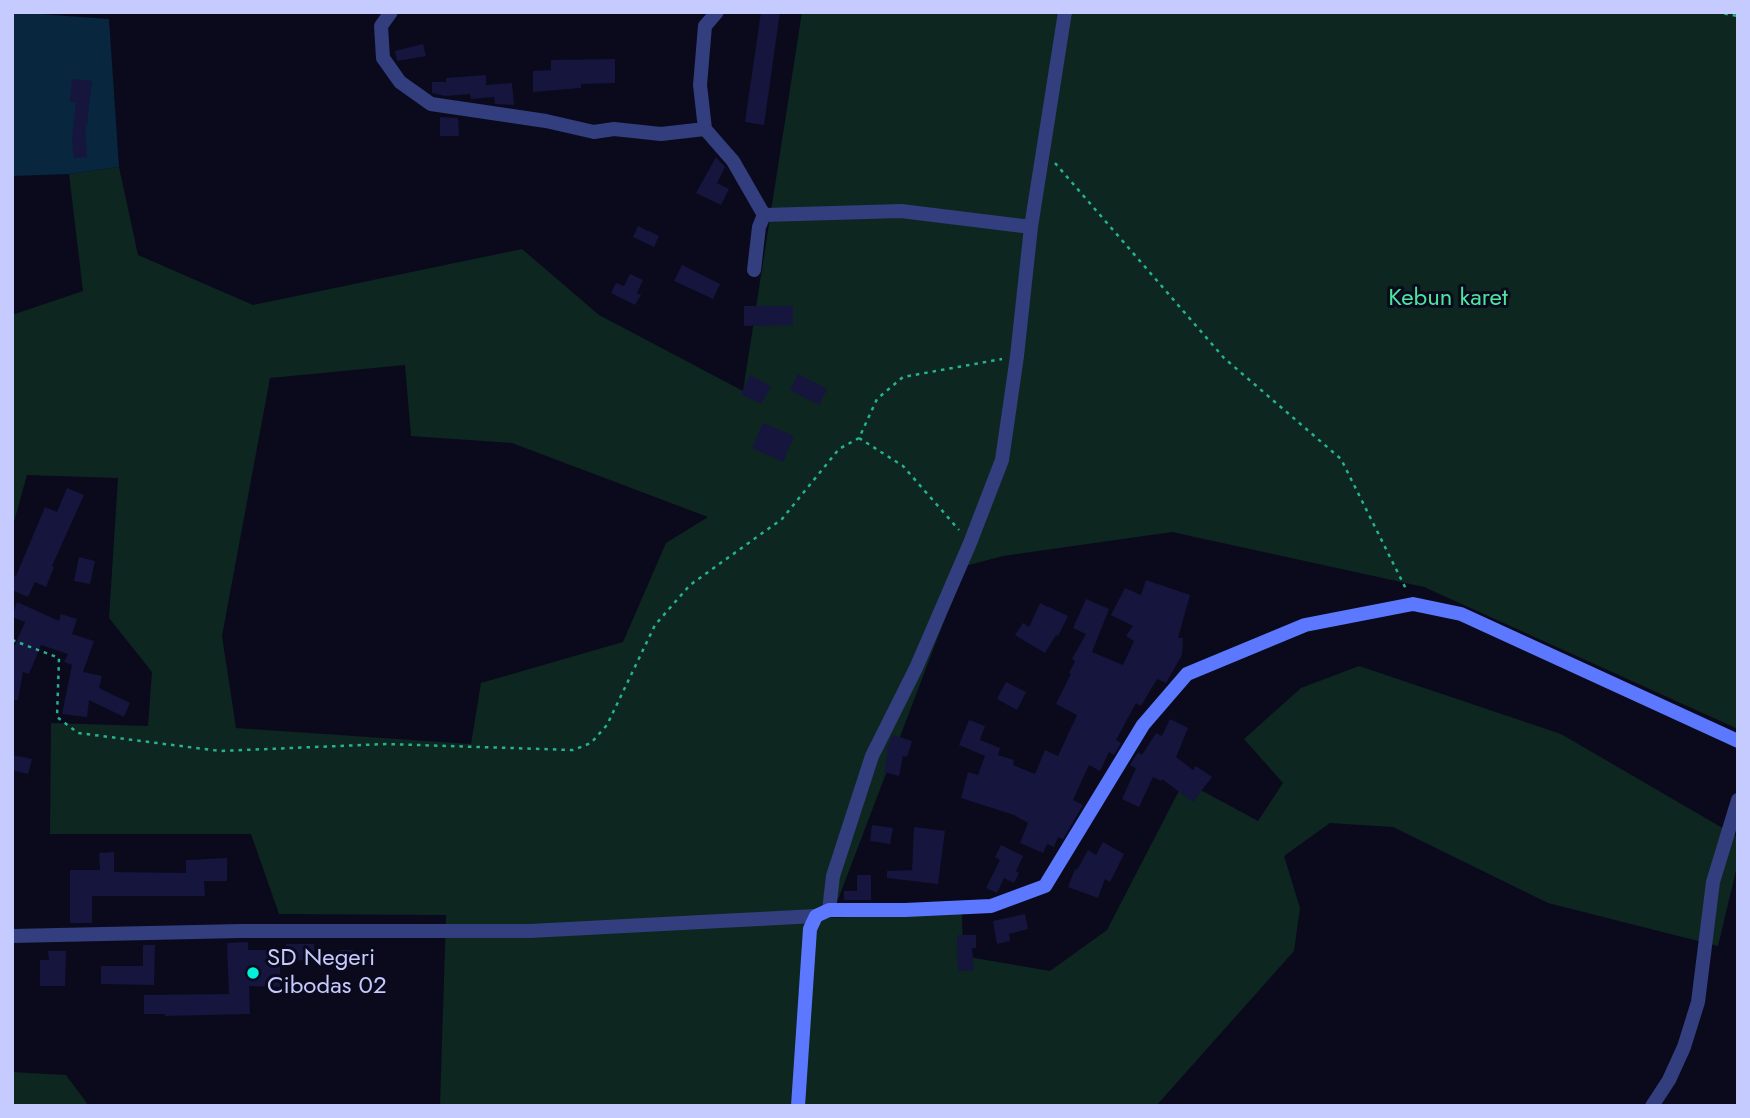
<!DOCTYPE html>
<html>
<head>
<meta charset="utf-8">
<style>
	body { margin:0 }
	#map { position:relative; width:1750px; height:1118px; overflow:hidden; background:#0a0a1c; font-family:Jost,sans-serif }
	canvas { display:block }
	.frame { position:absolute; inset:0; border:14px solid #c5caff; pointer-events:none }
</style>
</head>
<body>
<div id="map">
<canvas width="1750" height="1118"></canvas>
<div class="frame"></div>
</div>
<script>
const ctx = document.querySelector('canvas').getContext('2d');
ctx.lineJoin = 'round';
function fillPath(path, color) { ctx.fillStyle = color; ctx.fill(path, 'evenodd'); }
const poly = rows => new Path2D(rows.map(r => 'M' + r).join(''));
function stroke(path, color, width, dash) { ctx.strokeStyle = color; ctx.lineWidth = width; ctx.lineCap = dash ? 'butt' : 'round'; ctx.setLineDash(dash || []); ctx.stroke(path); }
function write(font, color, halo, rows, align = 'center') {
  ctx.font = font + ' Jost,sans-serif'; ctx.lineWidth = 6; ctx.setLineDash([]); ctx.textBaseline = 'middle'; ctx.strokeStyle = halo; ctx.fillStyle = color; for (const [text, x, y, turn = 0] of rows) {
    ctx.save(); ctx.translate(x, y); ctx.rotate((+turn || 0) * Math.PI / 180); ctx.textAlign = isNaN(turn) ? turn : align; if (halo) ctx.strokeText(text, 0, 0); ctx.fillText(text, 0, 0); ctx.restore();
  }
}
const green = poly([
	[802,12,1738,12,1738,729,1424,587,1172,532,1003,556,965,566,831,918,962,911,963,956,1050,971,1107,930,1184,781,1258,821,1283,783,1244,739,1301,688,1359,666,1561,734,1738,837,1738,862,1718,946,1548,903,1393,827,1330,823,1284,856,1300,908,1294,951,1156,1106,440,1106,446,915,279,914,251,834,50,834,51,723,148,726,152,672,109,618,118,478,27,475,12,529,12,315,83,291,69,174,119,167,138,255,253,305,522,249,599,315,743,391],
	[405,365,411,436,512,443,708,517,666,543,623,642,481,683,471,744,236,728,222,636,270,378],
	[12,1072,66,1075,89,1106,12,1106]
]);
const water = poly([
	[12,12,109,19,119,167,69,174,12,176]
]);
const building = poly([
	[761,12,780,12,764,125,745,122],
	[423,44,426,56,397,61,395,51],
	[615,59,615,83,581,84,581,88,533,92,533,71,551,70,551,60],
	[486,75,486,85,512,83,514,105,495,104,494,97,471,99,470,94,445,96,432,93,432,82,446,82,446,78],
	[72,79,92,81,87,125,85,125,87,157,74,158,72,140,76,102,70,102],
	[440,117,458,118,459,136,440,136],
	[716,157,725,167,717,183,729,189,721,205,696,193],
	[638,226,659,236,654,247,633,237],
	[682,265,720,284,713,299,674,281],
	[630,274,643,280,637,293,641,295,635,305,611,293,616,283,624,286],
	[744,306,793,306,793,325,744,326],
	[798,374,827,389,819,405,790,390],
	[750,375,771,386,761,404,741,394],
	[763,423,794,436,783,462,752,448],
	[67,488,84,495,52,566,54,567,46,587,35,582,28,597,12,590,12,574,16,576,45,507,57,512],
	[79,557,95,561,90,584,74,581],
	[1146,580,1190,595,1178,638,1183,638,1182,655,1166,683,1157,679,1141,706,1136,703,1116,740,1121,743,1114,755,1109,752,1100,771,1089,765,1073,800,1083,805,1063,839,1058,837,1054,847,1047,844,1043,853,1020,843,1028,823,1014,815,961,798,968,772,978,775,985,756,959,745,969,720,985,726,980,740,1000,748,998,755,1014,760,1013,765,1035,774,1045,750,1058,756,1077,715,1056,704,1071,674,1069,673,1075,661,1072,659,1086,634,1073,628,1086,599,1109,609,1092,652,1123,665,1134,641,1126,636,1133,626,1111,615,1125,588,1141,595],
	[17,602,59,621,61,614,77,619,72,634,94,641,83,672,102,676,99,688,130,703,124,717,89,700,87,717,62,714,72,665,64,662,68,654,41,645,29,674,23,672,18,700,12,700,12,643,15,645,25,622,12,617],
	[1040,603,1068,616,1058,636,1056,635,1045,653,1015,635,1023,623,1029,627],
	[1006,682,1026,692,1017,710,997,699],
	[1170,719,1188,728,1176,757,1193,770,1196,766,1212,777,1193,802,1162,779,1161,781,1153,777,1139,807,1122,799,1136,768,1130,765,1138,752,1142,755,1156,733,1162,736],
	[893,735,912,741,907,757,903,756,899,776,884,772,888,751,886,750],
	[12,755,32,759,28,774,12,770],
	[872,825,893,828,890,844,870,841],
	[914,827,945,831,938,884,887,878,887,871,912,870],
	[1103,842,1124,854,1110,882,1105,879,1098,898,1068,887,1075,869,1077,870,1088,850,1096,855],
	[1001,845,1023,856,1016,871,1019,873,1014,883,1004,878,997,893,986,888,1000,860,995,857],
	[114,852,114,872,186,873,186,860,227,858,227,881,204,881,205,896,92,896,92,923,70,923,70,870,100,870,99,853],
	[857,875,871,875,871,900,844,900,844,891,857,891],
	[1025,914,1028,929,1009,934,1010,941,997,944,993,921],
	[957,935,976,935,976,948,972,948,974,970,958,971],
	[248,942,248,950,286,950,286,944,314,944,315,960,280,961,280,987,249,986,250,1014,165,1016,165,1014,144,1014,144,995,229,994,227,943],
	[143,945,155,945,154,985,101,984,101,966,143,966],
	[339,950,353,950,353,966,324,966,324,953,340,953],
	[48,951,66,951,65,986,40,986,40,960,49,960]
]);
const path = poly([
	[1716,12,1738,16],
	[1055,163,1224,358,1341,459,1407,591],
	[859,438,903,466,959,530],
	[12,640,59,658,57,717,78,733,220,751,386,744,573,750,591,743,607,725,655,625,690,585,782,519,839,449,859,438,877,399,903,377,1002,359]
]);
const minor = poly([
	[391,12,381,26,383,58,400,82,431,104,546,121,594,132,614,129,661,134,705,129],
	[717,12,705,26,700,85,705,129,733,161,764,215,759,227,754,270],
	[764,215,901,211,1031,227],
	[829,910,833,876,872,756,916,668,970,543,1002,460,1017,356,1031,227,1065,12],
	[12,936,241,931,530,931,816,916],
	[1652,1106,1669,1080,1684,1047,1698,1002,1713,882,1738,800]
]);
const secondary = poly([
	[798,1106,810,929,816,916,829,910,905,910,991,906,1045,886,1143,725,1187,674,1305,625,1413,604,1461,614,1738,741]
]);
const markers = [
	[253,973,7,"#00f0d9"]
];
const parkNames = [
	["Kebun karet",1448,299]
];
const poiNames = [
	["SD Negeri",267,959],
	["Cibodas 02",267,987]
];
fillPath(green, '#0d2620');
fillPath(water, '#08263d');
fillPath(building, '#15153e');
stroke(path, '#26b28e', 2.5, [3.5, 5]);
stroke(minor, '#323e7e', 14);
stroke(secondary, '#5c78ff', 14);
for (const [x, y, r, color] of markers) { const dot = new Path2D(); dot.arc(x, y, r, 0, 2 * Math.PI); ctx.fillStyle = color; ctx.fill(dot); stroke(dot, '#0a0a1c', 2.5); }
write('24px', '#4be5a0', '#0a0a1c', parkNames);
write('24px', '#c5caff', '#0a0a1c', poiNames, 'left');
</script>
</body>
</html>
